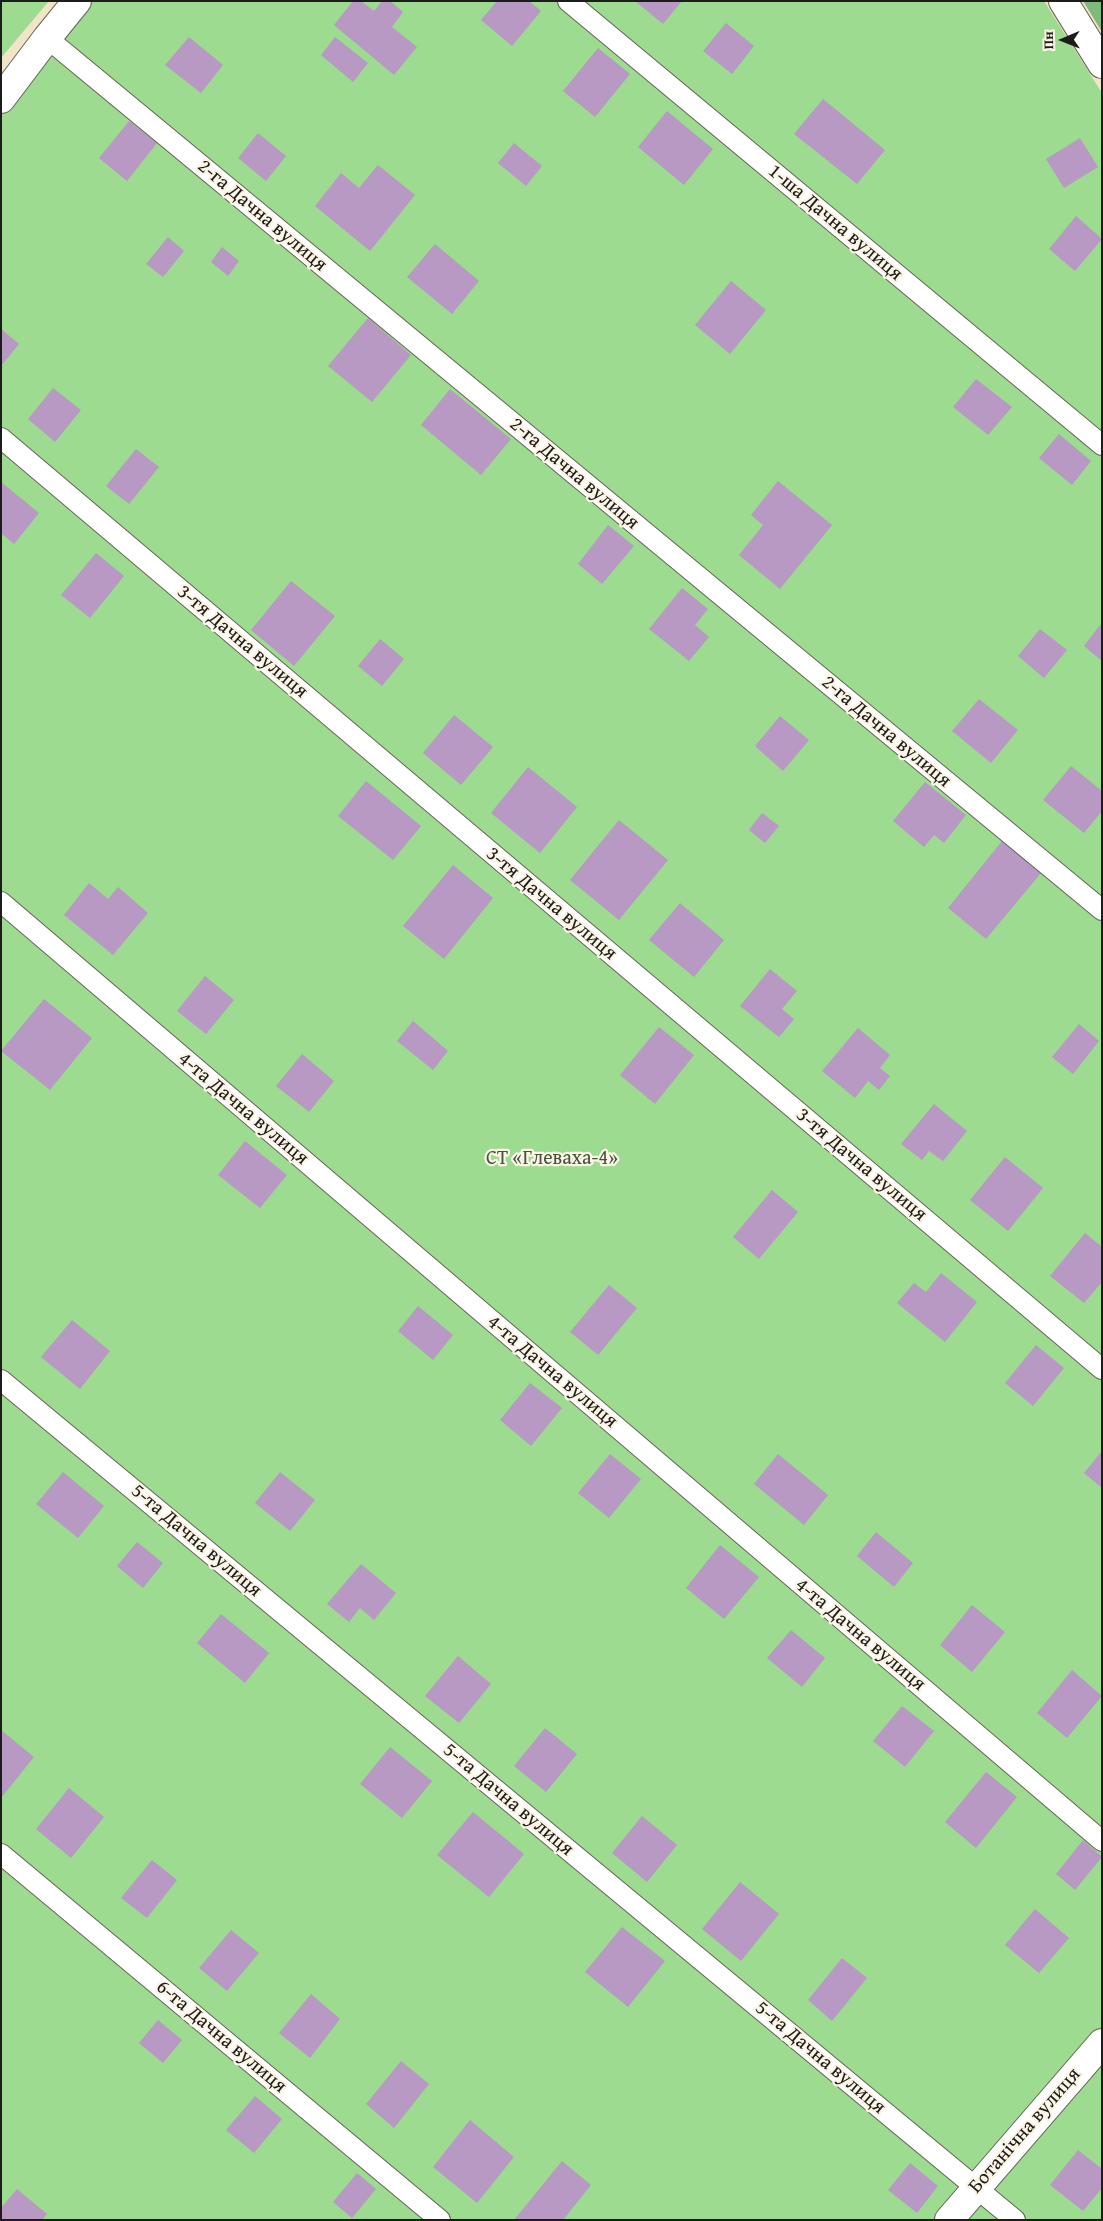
<!DOCTYPE html>
<html>
<head>
<meta charset="utf-8">
<style>
	body { margin:0 }
	#map { position:relative; width:1103px; height:2221px; overflow:hidden; background:#f0e5c7; font-family:"Gentium Book Plus",serif }
	canvas { display:block }
	.frame { position:absolute; inset:0; border:2px solid #1c1c1c; pointer-events:none }
	.north { position:absolute; left:1038px; top:15px; width:50px; height:50px; -webkit-text-stroke:4px #fcf5e5; paint-order:stroke; rotate:269deg; font-size:14px; font-weight:700; line-height:20px; text-align:center; color:#1c1c1c }
	.north::after { content:''; display:block; margin:auto; width:18px; height:22px; background:#1c1c1c; clip-path:polygon(50% 0,100% 100%,50% 72%,0 100%) }
</style>
</head>
<body>
<div id="map">
<canvas width="1103" height="2221"></canvas>
<div class="frame"></div>
<div class="north">Пн</div>
</div>
<script>
const ctx = document.querySelector('canvas').getContext('2d');
ctx.lineJoin = 'round';
function fillPath(path, color) { ctx.fillStyle = color; ctx.fill(path, 'evenodd'); }
const poly = rows => new Path2D(rows.map(r => 'M' + r).join(''));
function stroke(path, color, width, dash) { ctx.strokeStyle = color; ctx.lineWidth = width; ctx.lineCap = dash ? 'butt' : 'round'; ctx.setLineDash(dash || []); ctx.stroke(path); }
function write(font, color, halo, rows, align = 'center') {
  ctx.font = font + ' "Gentium Book Plus",serif'; ctx.lineWidth = 4.5; ctx.setLineDash([]); ctx.textBaseline = 'middle'; ctx.strokeStyle = halo; ctx.fillStyle = color; for (const [text, x, y, turn = 0] of rows) {
    ctx.save(); ctx.translate(x, y); ctx.rotate((+turn || 0) * Math.PI / 180); ctx.textAlign = isNaN(turn) ? turn : align; if (halo) ctx.strokeText(text, 0, 0); ctx.fillText(text, 0, 0); ctx.restore();
  }
}
const green = poly([
	[1,1,49,1,1,58],
	[84,1,1044,1,1102,93,1102,2220,1,2220,1,99]
]);
const forest = poly([
	[1083,1,1102,1,1102,32]
]);
const building = poly([
	[353,1,361,1,374,11,382,1,390,1,403,12,392,27,417,47,394,75,334,25],
	[497,1,529,1,541,11,512,46,481,20],
	[635,1,682,1,663,24],
	[726,23,754,46,732,74,703,51],
	[189,37,223,65,201,93,165,65],
	[335,37,368,63,353,82,321,55],
	[598,48,630,74,595,117,563,91],
	[823,99,885,150,857,184,794,134],
	[667,111,713,149,684,185,638,147],
	[129,121,157,143,127,181,99,158],
	[258,133,286,156,266,181,238,158],
	[1080,138,1098,167,1064,188,1046,159],
	[514,143,542,166,526,186,498,163],
	[378,165,415,195,370,251,315,206,341,173,359,188],
	[1076,216,1102,239,1075,271,1049,249],
	[168,237,184,251,163,277,146,264],
	[435,244,479,281,452,314,407,277],
	[222,247,239,261,228,276,211,262],
	[731,281,766,310,730,354,695,325],
	[368,318,411,355,372,402,328,366],
	[1,329,19,344,1,366],
	[976,379,1012,407,988,435,953,407],
	[53,388,81,410,55,442,28,419],
	[450,389,511,439,481,475,421,425],
	[1059,434,1091,461,1072,485,1039,458],
	[136,449,159,467,129,504,106,486],
	[778,481,832,525,780,589,739,555,763,525,751,515],
	[1,482,39,513,14,544,1,533],
	[608,525,634,546,602,584,578,564],
	[96,553,124,576,90,618,61,595],
	[291,581,335,616,294,666,251,630],
	[682,588,708,609,695,625,709,637,689,661,649,629],
	[1100,625,1102,626,1102,661,1084,646],
	[1040,629,1067,650,1044,678,1018,656],
	[380,639,404,659,382,686,358,666],
	[979,699,1018,730,991,763,952,731],
	[454,715,493,747,461,785,423,753],
	[780,716,809,740,783,771,755,746],
	[1071,766,1102,791,1102,811,1084,833,1043,800],
	[528,767,577,807,540,853,491,813],
	[366,781,421,826,393,860,338,816],
	[925,782,966,815,944,843,934,835,924,847,893,821],
	[762,813,779,826,765,843,749,830],
	[619,820,668,860,619,920,570,880],
	[1002,841,1041,873,986,939,948,908],
	[453,865,493,898,444,959,403,926],
	[89,883,108,899,118,887,148,913,113,955,64,915],
	[680,903,724,940,694,977,649,940],
	[770,969,797,991,782,1009,794,1019,779,1037,740,1006],
	[205,976,234,1000,206,1034,177,1011],
	[44,999,92,1038,50,1090,1,1051],
	[413,1021,448,1051,433,1070,397,1041],
	[1079,1024,1099,1041,1073,1074,1052,1057],
	[659,1027,694,1055,655,1104,620,1075],
	[858,1028,890,1055,880,1068,890,1076,879,1090,868,1081,855,1098,822,1071],
	[302,1054,334,1081,309,1112,276,1086],
	[934,1104,967,1131,943,1161,929,1151,922,1160,901,1144],
	[245,1141,287,1175,260,1208,218,1175],
	[1005,1157,1043,1188,1008,1231,970,1200],
	[772,1190,798,1212,759,1259,733,1237],
	[1085,1233,1102,1247,1102,1282,1084,1303,1050,1276],
	[941,1273,977,1302,945,1342,897,1303,914,1283,926,1292],
	[609,1285,637,1308,598,1355,570,1332],
	[418,1306,453,1335,433,1360,398,1331],
	[72,1320,110,1351,80,1389,41,1357],
	[1036,1345,1064,1368,1033,1406,1005,1383],
	[530,1383,562,1408,531,1446,500,1420],
	[1102,1451,1102,1488,1084,1473],
	[610,1454,641,1479,609,1518,578,1493],
	[778,1454,828,1495,804,1525,754,1484],
	[63,1472,104,1506,78,1538,36,1504],
	[280,1472,315,1500,290,1531,255,1503],
	[876,1532,913,1563,894,1587,857,1556],
	[137,1542,163,1563,143,1588,117,1566],
	[720,1545,759,1577,724,1619,686,1588],
	[361,1564,396,1593,374,1620,360,1608,349,1622,327,1604],
	[972,1605,1005,1632,972,1672,940,1645],
	[221,1614,269,1653,245,1683,197,1643],
	[791,1630,825,1658,802,1687,767,1658],
	[458,1656,491,1684,459,1723,425,1696],
	[1072,1670,1102,1696,1067,1738,1037,1713],
	[902,1706,934,1731,905,1767,873,1741],
	[545,1728,577,1754,546,1792,514,1766],
	[1,1730,34,1757,1,1798],
	[390,1747,432,1781,402,1818,360,1784],
	[986,1772,1017,1797,976,1848,945,1822],
	[69,1788,104,1817,71,1858,36,1829],
	[473,1812,524,1854,489,1897,437,1855],
	[642,1816,677,1845,647,1882,612,1853],
	[1083,1840,1102,1857,1075,1890,1056,1874],
	[152,1860,177,1880,147,1918,121,1898],
	[740,1882,779,1914,741,1961,702,1929],
	[1035,1909,1069,1938,1039,1973,1005,1945],
	[622,1927,665,1961,628,2007,585,1972],
	[231,1930,259,1953,227,1991,199,1968],
	[842,1958,867,1978,832,2021,808,2000],
	[311,1994,340,2019,310,2058,279,2033],
	[158,2020,182,2040,163,2063,139,2043],
	[401,2061,429,2084,394,2128,366,2104],
	[255,2096,282,2119,254,2153,226,2130],
	[470,2120,514,2157,477,2203,433,2167],
	[1078,2150,1102,2169,1102,2188,1083,2211,1050,2185],
	[562,2161,591,2185,563,2220,514,2220],
	[910,2163,938,2186,917,2213,888,2190],
	[357,2173,376,2189,352,2218,333,2202],
	[17,2189,47,2214,42,2220,1,2220,1,2208]
]);
const lane = poly([
	[568,1,1102,445],
	[47,38,1102,910],
	[1,438,1102,1369],
	[1,902,1102,1841],
	[1,1380,1015,2220],
	[1,1854,440,2220]
]);
const street = poly([
	[1063,1,1102,64],
	[1,99,47,38,77,1],
	[949,2220,1102,2043]
]);
const streetNames = [
	["2-га Дачна вулиця",262,216,40],
	["1-ша Дачна вулиця",835,223,40],
	["2-га Дачна вулиця",574,474,40],
	["3-тя Дачна вулиця",242,642,40],
	["2-га Дачна вулиця",886,732,40],
	["3-тя Дачна вулиця",551,904,40],
	["4-та Дачна вулиця",243,1109,40],
	["3-тя Дачна вулиця",861,1165,40],
	["4-та Дачна вулиця",552,1372,40],
	["5-та Дачна вулиця",196,1541,40],
	["4-та Дачна вулиця",860,1635,40],
	["5-та Дачна вулиця",508,1800,40],
	["6-та Дачна вулиця",221,2037,40],
	["5-та Дачна вулиця",820,2058,40],
	["Ботанічна вулиця",1025,2131,-49]
];
const parkNames = [
	["СТ «Глеваха-4»",552,1159]
];
fillPath(green, '#9ddb90');
fillPath(forest, '#7ebb7a');
fillPath(building, '#b799c3');
stroke(lane, '#666258', 22);
stroke(street, '#666258', 30);
stroke(lane, '#fff', 20);
stroke(street, '#fff', 28);
write('20px', '#1c1c1c', '#fcf5e5', streetNames);
write('20px', '#43553f', '#fcf5e5', parkNames);
</script>
</body>
</html>
